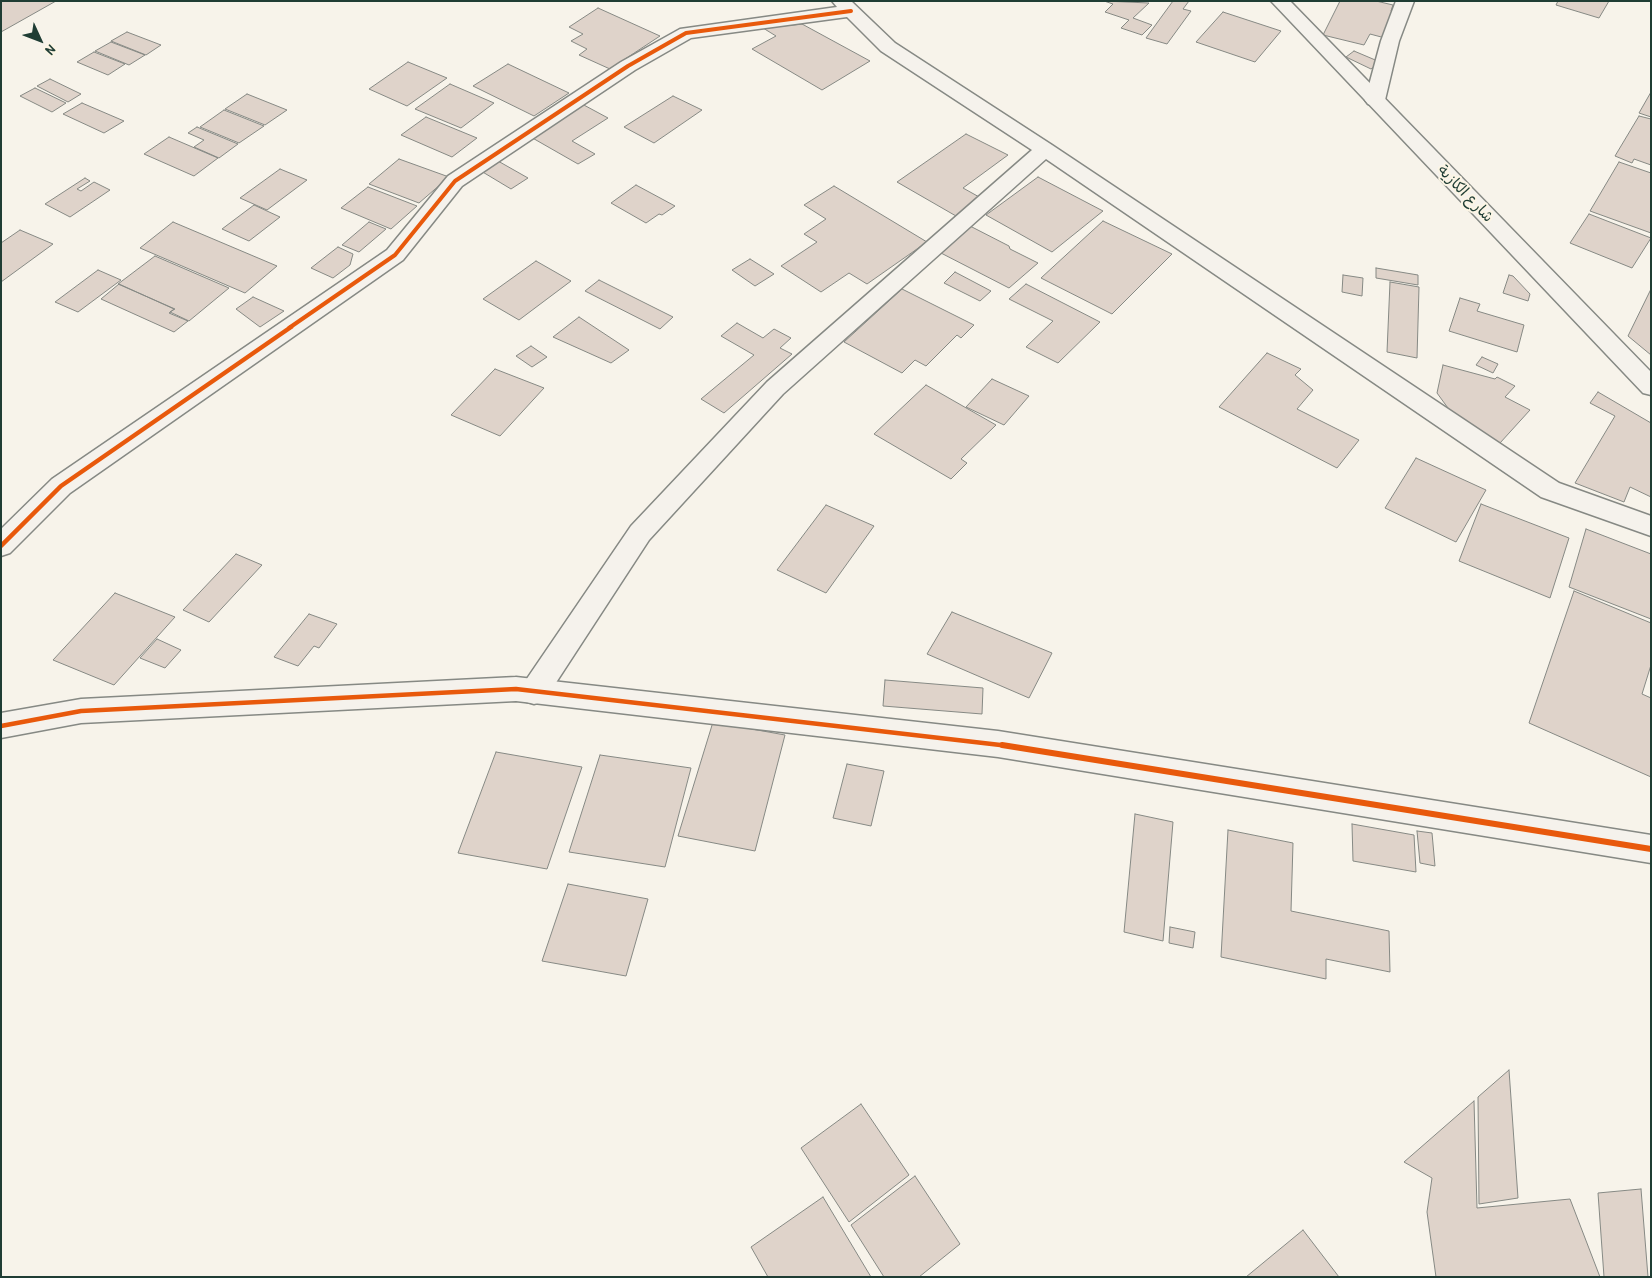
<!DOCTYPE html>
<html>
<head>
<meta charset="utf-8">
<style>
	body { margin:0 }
	#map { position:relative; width:1652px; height:1278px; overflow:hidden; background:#f7f3ea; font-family:"Patrick Hand",sans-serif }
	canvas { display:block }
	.frame { position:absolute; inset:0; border:2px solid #1f3d34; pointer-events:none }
	.north { position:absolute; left:15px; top:15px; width:50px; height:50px; -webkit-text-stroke:4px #fcf5e5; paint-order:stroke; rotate:133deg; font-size:14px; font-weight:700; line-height:20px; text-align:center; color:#1f3d34 }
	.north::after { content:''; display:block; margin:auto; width:18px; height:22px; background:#1f3d34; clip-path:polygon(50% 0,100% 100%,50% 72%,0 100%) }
</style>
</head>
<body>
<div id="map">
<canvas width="1652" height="1278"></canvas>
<div class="frame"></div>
<div class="north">N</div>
</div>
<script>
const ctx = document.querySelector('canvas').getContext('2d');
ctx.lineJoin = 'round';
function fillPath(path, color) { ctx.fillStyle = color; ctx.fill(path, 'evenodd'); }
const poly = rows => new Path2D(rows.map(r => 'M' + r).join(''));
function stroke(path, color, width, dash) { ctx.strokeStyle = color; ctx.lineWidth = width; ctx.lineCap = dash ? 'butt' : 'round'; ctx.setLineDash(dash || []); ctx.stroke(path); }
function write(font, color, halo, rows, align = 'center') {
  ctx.font = font + ' "Patrick Hand","Playpen Sans Arabic",sans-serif'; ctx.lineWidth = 4; ctx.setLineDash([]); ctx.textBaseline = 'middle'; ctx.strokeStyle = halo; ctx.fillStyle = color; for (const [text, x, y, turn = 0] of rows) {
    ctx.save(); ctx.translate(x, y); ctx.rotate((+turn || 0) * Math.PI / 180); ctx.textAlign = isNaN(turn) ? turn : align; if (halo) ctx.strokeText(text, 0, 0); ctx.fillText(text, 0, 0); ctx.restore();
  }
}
const building = poly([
	[1,1,56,1,1,32,1,1],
	[1104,1,1149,3,1133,18,1152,25,1142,35,1121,28,1129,20,1105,12,1113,4,1104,1],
	[1173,1,1189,1,1183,9,1191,11,1167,44,1146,38,1173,1],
	[1340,1,1376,1,1393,5,1391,11,1397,13,1385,38,1370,34,1364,45,1323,35,1340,1],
	[1558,1,1609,1,1599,18,1556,5,1558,1],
	[598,8,660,36,610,69,579,55,587,49,571,41,583,34,569,27,598,8],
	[1223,12,1281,31,1255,62,1196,42,1223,12],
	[802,24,870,61,822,90,752,49,776,36,763,28,802,24],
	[127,32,161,45,146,55,111,41,127,32],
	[111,42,145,55,129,65,95,51,111,42],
	[1354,51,1380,62,1371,69,1346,57,1354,51],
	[94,52,125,64,108,75,77,62,94,52],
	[408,62,447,78,407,106,369,89,408,62],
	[508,64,569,93,534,116,473,86,508,64],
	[50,79,81,94,68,102,37,86,50,79],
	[450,84,494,103,461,128,415,109,450,84],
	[35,88,66,103,52,112,20,96,35,88],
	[1651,92,1651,117,1639,113,1651,92],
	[247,94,287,110,265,125,225,109,247,94],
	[673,96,702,110,654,143,624,127,673,96],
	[82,103,124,121,104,133,63,114,82,103],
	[582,104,608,118,572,141,595,154,578,164,529,136,582,104],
	[224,110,264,126,239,143,200,127,224,110],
	[1639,116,1651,119,1651,165,1634,159,1632,163,1615,156,1639,116],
	[426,117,477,138,452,157,401,135,426,117],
	[197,127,238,144,219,158,194,147,204,140,188,133,197,127],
	[966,134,1008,155,963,188,981,198,956,216,897,182,966,134],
	[169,137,218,158,194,176,144,154,169,137],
	[399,159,449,177,419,203,369,184,399,159],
	[498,161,528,178,511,189,481,171,498,161],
	[1619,162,1651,173,1651,233,1590,211,1619,162],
	[280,169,307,180,267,210,240,198,280,169],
	[1038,177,1103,211,1052,252,986,215,1038,177],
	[85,178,90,181,77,189,81,191,94,182,110,190,70,217,45,204,85,178],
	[636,185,675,206,662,215,659,214,646,223,611,203,636,185],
	[834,186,927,242,867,284,849,273,821,292,781,266,817,242,804,234,826,219,804,205,834,186],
	[368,187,417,206,391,229,341,208,368,187],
	[254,205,280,217,249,241,222,229,254,205],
	[1589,214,1651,238,1632,268,1570,243,1589,214],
	[1103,221,1172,254,1112,314,1041,278,1103,221],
	[173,222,277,266,245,293,140,248,173,222],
	[369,222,386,229,359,252,342,245,369,222],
	[970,226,1009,246,1010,249,1038,263,1009,288,939,252,970,226],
	[20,230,53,244,1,282,1,243,20,230],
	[338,247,353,254,350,265,333,278,311,268,338,247],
	[155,256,229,288,189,321,170,312,175,309,118,284,155,256],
	[750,259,774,274,755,286,732,270,750,259],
	[536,261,571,281,519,320,483,299,536,261],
	[1376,268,1418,275,1418,285,1376,278,1376,268],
	[98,270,121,280,78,312,55,302,98,270],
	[955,272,991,291,980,301,944,283,955,272],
	[1343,275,1363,278,1362,296,1342,292,1343,275],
	[1509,275,1513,276,1530,294,1528,301,1503,293,1509,275],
	[599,280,673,317,660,329,585,291,599,280],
	[1390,282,1419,287,1417,358,1387,352,1390,282],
	[119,284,174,309,169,313,188,321,174,332,101,299,119,284],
	[1026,284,1100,322,1058,363,1026,347,1053,321,1009,299,1026,284],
	[902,289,974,325,961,338,957,335,926,366,915,360,902,373,844,342,902,289],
	[1651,289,1651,355,1628,336,1651,289],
	[253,297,284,311,260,327,236,309,253,297],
	[1460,298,1480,304,1477,311,1524,325,1517,352,1449,331,1460,298],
	[579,317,629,350,611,363,553,337,579,317],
	[737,323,763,338,774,329,791,338,780,348,792,354,724,413,701,399,754,355,721,336,737,323],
	[531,346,547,357,532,367,516,356,531,346],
	[1267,353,1301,369,1295,375,1313,390,1297,409,1359,440,1337,468,1219,407,1267,353],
	[1482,357,1498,364,1493,373,1476,365,1482,357],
	[1443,365,1495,379,1497,377,1515,386,1505,397,1530,410,1500,443,1456,419,1437,393,1443,365],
	[495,369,544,388,500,436,451,415,495,369],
	[992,379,1029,396,1004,425,966,407,992,379],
	[926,385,996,425,961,459,967,463,951,479,874,434,926,385],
	[1598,392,1651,423,1651,497,1630,487,1624,502,1575,483,1615,416,1590,403,1598,392],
	[1416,458,1486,490,1456,542,1385,508,1416,458],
	[1481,504,1569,538,1550,598,1459,561,1481,504],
	[826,505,874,526,826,593,777,570,826,505],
	[1586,529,1651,554,1651,619,1569,587,1586,529],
	[236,554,262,565,209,622,183,610,236,554],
	[1574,591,1651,623,1651,665,1642,694,1651,698,1651,777,1529,723,1574,591],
	[115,593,175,617,114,685,53,660,115,593],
	[952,612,1052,653,1029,698,927,654,952,612],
	[309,614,337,624,319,648,314,646,298,666,274,657,309,614],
	[157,639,181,650,165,668,140,658,157,639],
	[885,680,983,688,982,714,883,706,885,680],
	[713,722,785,735,755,851,678,836,713,722],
	[496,752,582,767,547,869,458,853,496,752],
	[600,755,691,768,665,867,569,852,600,755],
	[847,764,884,771,871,826,833,818,847,764],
	[1135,814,1173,822,1163,941,1124,932,1135,814],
	[1352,824,1414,835,1416,872,1353,861,1352,824],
	[1228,830,1293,843,1291,911,1389,931,1390,972,1326,959,1326,979,1221,957,1228,830],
	[1417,831,1432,833,1435,866,1420,863,1417,831],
	[568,884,648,899,626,976,542,961,568,884],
	[1170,927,1195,932,1193,948,1169,943,1170,927],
	[1509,1070,1518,1198,1479,1204,1478,1097,1509,1070],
	[1474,1101,1477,1208,1570,1199,1600,1277,1436,1277,1427,1212,1432,1178,1404,1162,1474,1101],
	[861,1104,909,1175,849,1222,801,1148,861,1104],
	[915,1176,960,1244,919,1277,884,1277,851,1225,915,1176],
	[1641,1189,1648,1277,1604,1277,1598,1193,1641,1189],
	[823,1197,871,1277,768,1277,751,1247,823,1197],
	[1303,1230,1339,1277,1246,1277,1303,1230]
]);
const street = poly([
	[832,1,851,1,895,43,1052,145,1559,483,1651,516,1651,536,1541,497,1046,159,783,394,649,540,544,701,534,704,524,701,520,692,524,683,631,526,767,382,1032,150,881,51,847,17,691,38,635,70,462,186,403,260,70,493,10,553,1,556,1,529,52,479,387,250,448,176,621,62,680,29,837,7,832,1],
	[1396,1,1414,1,1399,41,1385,100,1382,104,1375,106,1368,104,1365,100,1381,41,1396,1]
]);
const secondary = poly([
	[1271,1,1290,1,1651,372,1651,395,1643,393,1271,1],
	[516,677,998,731,1651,835,1651,863,998,757,516,701,81,723,1,738,1,713,81,699,516,677]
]);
const cyclewayFar2 = poly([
	[289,328,395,255,455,181,628,66,686,33,851,11]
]);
const cyclewayFar1 = poly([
	[1,546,61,486,291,327],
	[1,726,81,711,516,689,1009,746]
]);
const cycleway = poly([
	[1002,745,1651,849]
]);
const farStreetnames = [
	["شارع الكازية",1465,194,46]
];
fillPath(building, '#dfd3ca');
stroke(building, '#868984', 1);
stroke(street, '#868984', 3);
stroke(secondary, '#868984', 3);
fillPath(street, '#f5f2ec');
fillPath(secondary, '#f5f2ec');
stroke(cyclewayFar2, '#e8590c', 4);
stroke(cyclewayFar1, '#e8590c', 4.5);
stroke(cycleway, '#e8590c', 6);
write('15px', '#1f3d34', '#fcf5e5', farStreetnames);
</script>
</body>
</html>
